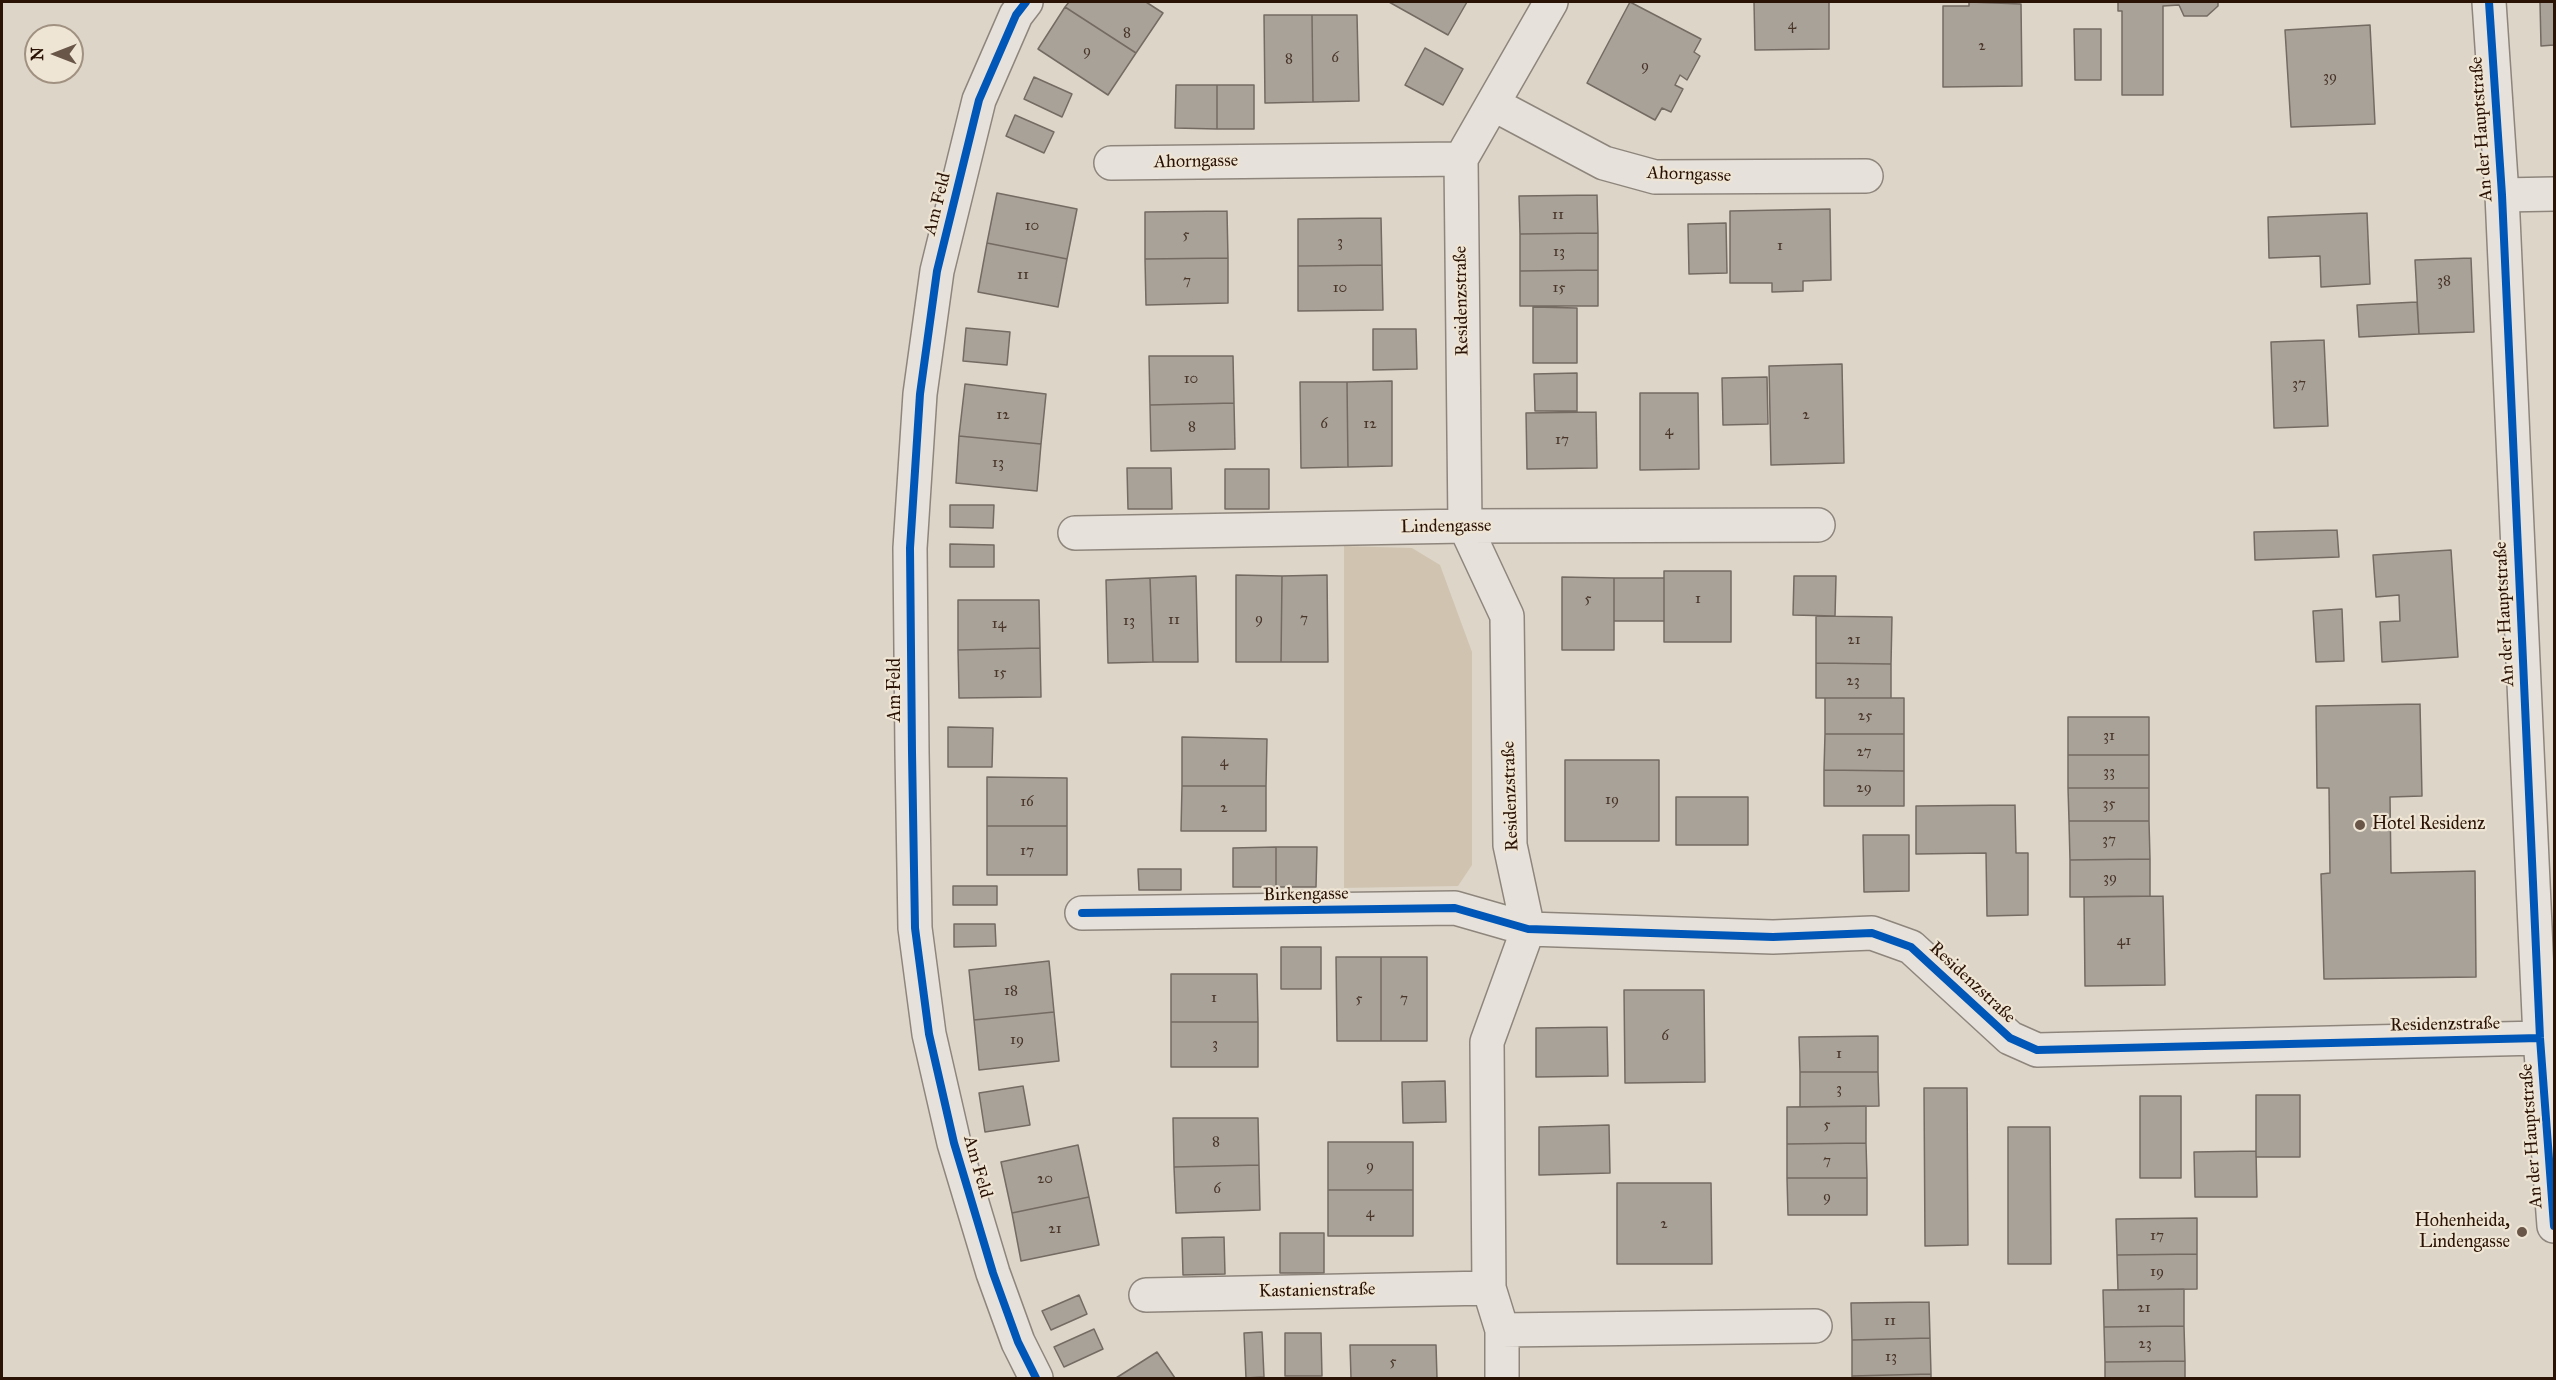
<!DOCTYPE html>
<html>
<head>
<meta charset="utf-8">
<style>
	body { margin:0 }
	#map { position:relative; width:2556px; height:1380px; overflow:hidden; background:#ddd5c8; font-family:"IM FELL Great Primer",serif }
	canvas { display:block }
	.frame { position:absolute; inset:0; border:3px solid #2a1204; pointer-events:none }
	.north { position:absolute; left:24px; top:24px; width:60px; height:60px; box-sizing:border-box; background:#efe5d5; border:2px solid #a09181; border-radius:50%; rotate:270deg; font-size:16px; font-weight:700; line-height:24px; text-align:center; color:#2a1204 }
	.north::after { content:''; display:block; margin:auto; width:21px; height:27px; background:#695649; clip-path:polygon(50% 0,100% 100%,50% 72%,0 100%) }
</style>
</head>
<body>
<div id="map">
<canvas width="2556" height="1380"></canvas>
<div class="frame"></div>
<div class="north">N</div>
</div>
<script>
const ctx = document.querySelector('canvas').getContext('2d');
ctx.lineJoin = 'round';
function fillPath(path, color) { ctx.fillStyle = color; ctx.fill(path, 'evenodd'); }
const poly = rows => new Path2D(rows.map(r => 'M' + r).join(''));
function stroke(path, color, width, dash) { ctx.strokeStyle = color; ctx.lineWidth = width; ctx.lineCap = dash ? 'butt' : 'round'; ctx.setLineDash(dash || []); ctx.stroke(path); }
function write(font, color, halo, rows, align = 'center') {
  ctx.font = font + ' "IM FELL Great Primer",serif'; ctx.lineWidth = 4.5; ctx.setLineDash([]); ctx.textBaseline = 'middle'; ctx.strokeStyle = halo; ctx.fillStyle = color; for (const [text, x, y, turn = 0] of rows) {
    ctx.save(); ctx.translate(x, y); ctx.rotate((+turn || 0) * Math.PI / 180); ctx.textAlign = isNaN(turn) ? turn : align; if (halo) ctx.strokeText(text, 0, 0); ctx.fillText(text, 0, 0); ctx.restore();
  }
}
const green = poly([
	[1344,546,1412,548,1440,565,1472,652,1472,865,1458,886,1344,888]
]);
const building = poly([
	[1069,2,1146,2,1163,13,1136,53,1065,7,1069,2],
	[1389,2,1467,2,1448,35,1389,2],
	[1630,2,1701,39,1694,52,1700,56,1687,80,1680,75,1675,85,1683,89,1671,112,1662,108,1655,120,1587,83,1630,2],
	[1754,2,1829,2,1829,49,1755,50,1754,2],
	[1969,2,2021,4,2022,86,1943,87,1943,6,1969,6,1969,2],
	[2118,2,2218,2,2218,6,2207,16,2184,16,2179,5,2163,6,2163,95,2122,95,2122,11,2118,11,2118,2],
	[2540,2,2554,2,2554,45,2541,46,2540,2],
	[1065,7,1136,53,1108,95,1038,49,1065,7],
	[1264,15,1312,15,1313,102,1265,103,1264,15],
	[1312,15,1357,15,1359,101,1313,102,1312,15],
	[2370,25,2375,124,2291,127,2285,30,2370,25],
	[2074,29,2101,29,2101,80,2075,80,2074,29],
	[1425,48,1463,69,1443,105,1405,85,1425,48],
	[1034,77,1072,94,1062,117,1024,99,1034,77],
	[1176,85,1217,85,1217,129,1175,128,1176,85],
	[1217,85,1254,85,1254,129,1217,129,1217,85],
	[1015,115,1054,132,1044,153,1006,136,1015,115],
	[997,193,1077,209,1067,259,987,243,997,193],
	[1597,195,1598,233,1520,234,1519,196,1597,195],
	[1830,209,1831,280,1803,281,1803,291,1772,292,1772,283,1730,283,1730,211,1830,209],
	[1227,211,1228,258,1145,259,1145,212,1227,211],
	[2367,213,2370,284,2321,287,2320,256,2269,258,2268,217,2367,213],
	[1381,218,1382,265,1298,266,1298,219,1381,218],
	[1726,223,1727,273,1689,274,1688,224,1726,223],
	[1598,233,1598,270,1520,271,1520,234,1598,233],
	[987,243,1067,259,1058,307,978,292,987,243],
	[1228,258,1228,303,1146,305,1145,259,1228,258],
	[2471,258,2474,332,2419,334,2415,260,2471,258],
	[1382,265,1383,310,1298,311,1298,266,1382,265],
	[1598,270,1598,306,1520,306,1520,271,1598,270],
	[2417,302,2419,334,2359,337,2357,305,2417,302],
	[1533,307,1577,308,1577,363,1533,363,1533,307],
	[966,328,1010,332,1007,365,963,361,966,328],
	[1373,329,1416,329,1417,369,1373,370,1373,329],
	[2324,340,2328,426,2274,428,2271,342,2324,340],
	[1149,356,1233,356,1234,403,1150,405,1149,356],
	[1842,364,1844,463,1771,465,1769,366,1842,364],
	[1577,373,1577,411,1535,411,1534,374,1577,373],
	[1767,377,1768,424,1723,425,1722,378,1767,377],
	[1392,381,1392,466,1348,467,1347,382,1392,381],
	[1300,382,1347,382,1348,467,1301,468,1300,382],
	[965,384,1046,394,1041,444,959,436,965,384],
	[1640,393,1698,393,1699,469,1640,470,1640,393],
	[1234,403,1235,449,1151,451,1150,405,1234,403],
	[1596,412,1597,468,1527,469,1526,413,1596,412],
	[959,436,1041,444,1037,491,956,483,959,436],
	[1127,468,1171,468,1172,509,1128,509,1127,468],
	[1225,469,1269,469,1269,509,1225,509,1225,469],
	[950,505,994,505,993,528,950,527,950,505],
	[2337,530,2339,557,2255,560,2254,532,2337,530],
	[950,544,994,545,994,567,950,567,950,544],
	[2451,550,2458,657,2382,662,2380,622,2400,621,2399,595,2376,597,2373,555,2451,550],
	[1664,571,1731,571,1731,642,1664,642,1664,571],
	[1236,575,1282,576,1281,662,1236,662,1236,575],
	[1327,575,1328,662,1281,662,1282,576,1327,575],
	[1196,576,1198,662,1153,662,1150,578,1196,576],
	[1794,576,1836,576,1835,616,1793,615,1794,576],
	[1562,577,1614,578,1614,650,1562,650,1562,577],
	[1150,578,1153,662,1108,663,1106,580,1150,578],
	[1614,578,1664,578,1664,621,1614,621,1614,578],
	[958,600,1039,600,1040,648,958,650,958,600],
	[2342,609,2344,661,2316,662,2313,611,2342,609],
	[1816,616,1892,617,1891,664,1816,663,1816,616],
	[1040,648,1041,697,959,698,958,650,1040,648],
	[1816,663,1891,664,1891,698,1816,698,1816,663],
	[1825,698,1904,698,1904,734,1825,734,1825,698],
	[2420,704,2422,796,2390,797,2391,873,2475,871,2476,977,2324,979,2321,874,2330,873,2329,788,2317,788,2316,706,2420,704],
	[2068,717,2149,717,2149,755,2068,755,2068,717],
	[948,727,993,728,992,767,948,767,948,727],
	[1825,734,1904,734,1904,771,1824,770,1825,734],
	[1182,737,1267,739,1266,786,1182,786,1182,737],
	[2068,755,2149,755,2149,788,2068,788,2068,755],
	[1565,760,1659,760,1659,841,1565,841,1565,760],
	[1824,770,1904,771,1904,806,1824,806,1824,770],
	[987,777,1067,778,1067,826,987,826,987,777],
	[1182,786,1266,786,1266,831,1181,831,1182,786],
	[2068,788,2149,788,2149,821,2069,821,2068,788],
	[1676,797,1748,797,1748,845,1676,845,1676,797],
	[2015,805,2016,853,2028,853,2028,915,1987,916,1986,853,1916,854,1916,806,2015,805],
	[2069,821,2149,821,2150,859,2070,860,2069,821],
	[987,826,1067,826,1067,875,987,875,987,826],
	[1863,835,1909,835,1909,891,1864,892,1863,835],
	[1276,847,1276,887,1233,887,1233,848,1276,847],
	[1276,847,1317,847,1316,887,1276,887,1276,847],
	[2150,859,2150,896,2070,897,2070,860,2150,859],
	[1138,869,1181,869,1181,890,1139,890,1138,869],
	[953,886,997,886,997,905,953,905,953,886],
	[2163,896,2165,985,2085,986,2084,897,2163,896],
	[954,924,995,924,996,946,954,947,954,924],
	[1281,947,1321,947,1321,989,1281,989,1281,947],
	[1336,957,1381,957,1381,1041,1337,1041,1336,957],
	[1381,957,1427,957,1427,1041,1381,1041,1381,957],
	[1049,961,1054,1012,974,1020,969,970,1049,961],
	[1171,974,1257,974,1258,1022,1171,1022,1171,974],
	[1624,990,1704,990,1705,1082,1625,1083,1624,990],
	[1054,1012,1059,1061,979,1070,974,1020,1054,1012],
	[1171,1022,1258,1022,1258,1067,1171,1067,1171,1022],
	[1607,1027,1608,1076,1536,1077,1536,1028,1607,1027],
	[1878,1036,1878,1072,1800,1072,1799,1037,1878,1036],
	[1800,1072,1878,1072,1879,1106,1800,1107,1800,1072],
	[1445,1081,1446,1122,1403,1123,1402,1082,1445,1081],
	[1023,1086,1030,1125,985,1132,979,1093,1023,1086],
	[1924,1088,1967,1088,1968,1245,1925,1246,1924,1088],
	[2256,1095,2300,1095,2300,1157,2256,1157,2256,1095],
	[2140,1096,2181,1096,2181,1178,2140,1178,2140,1096],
	[1866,1106,1866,1143,1787,1144,1787,1107,1866,1106],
	[1173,1118,1258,1118,1259,1165,1174,1167,1173,1118],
	[1609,1125,1610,1173,1539,1175,1539,1127,1609,1125],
	[2008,1127,2050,1127,2051,1264,2008,1264,2008,1127],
	[1328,1142,1413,1142,1413,1190,1328,1190,1328,1142],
	[1866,1143,1867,1178,1787,1178,1787,1144,1866,1143],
	[1078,1145,1089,1197,1012,1213,1001,1162,1078,1145],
	[2256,1151,2257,1197,2195,1197,2194,1152,2256,1151],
	[1259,1165,1260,1210,1176,1213,1174,1167,1259,1165],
	[1787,1178,1867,1178,1867,1215,1788,1215,1787,1178],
	[1617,1183,1711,1183,1712,1264,1617,1264,1617,1183],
	[1328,1190,1413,1190,1413,1236,1328,1236,1328,1190],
	[1089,1197,1099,1245,1021,1261,1012,1213,1089,1197],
	[2197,1218,2197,1254,2117,1255,2116,1219,2197,1218],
	[1280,1233,1324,1233,1324,1273,1280,1273,1280,1233],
	[1224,1237,1225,1274,1183,1275,1182,1238,1224,1237],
	[2197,1254,2197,1289,2118,1290,2117,1255,2197,1254],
	[2184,1289,2184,1326,2104,1327,2103,1290,2184,1289],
	[1079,1295,1087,1314,1051,1330,1042,1311,1079,1295],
	[1929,1302,1930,1338,1852,1340,1851,1303,1929,1302],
	[2184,1326,2185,1361,2105,1362,2104,1327,2184,1326],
	[1094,1329,1103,1349,1064,1367,1054,1347,1094,1329],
	[1262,1332,1264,1377,1246,1378,1244,1333,1262,1332],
	[1285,1333,1321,1333,1322,1376,1285,1376,1285,1333],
	[1930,1338,1931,1374,1852,1376,1852,1340,1930,1338],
	[1350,1345,1436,1345,1437,1378,1351,1378,1350,1345],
	[1157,1352,1175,1378,1116,1378,1157,1352],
	[2185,1361,2185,1378,2105,1378,2105,1362,2185,1361],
	[1931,1374,1931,1378,1852,1378,1852,1376,1931,1374]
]);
const minor = poly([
	[1026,2,1016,15,979,100,937,271,920,394,910,548,912,752,915,928,929,1034,954,1143,993,1273,1018,1342,1036,1378],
	[1493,104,1604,163,1655,177,1866,176],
	[1111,163,1461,159],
	[2502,195,2540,1038,2554,1226],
	[1075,533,1465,526,1818,525],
	[1082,913,1455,908,1528,929,1773,937,1872,933,1911,947,2010,1038,2037,1050,2540,1038],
	[1528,929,1510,845,1507,616,1465,526,1461,159,1551,2],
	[1146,1295,1489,1288],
	[1502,1330,1815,1326],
	[1502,1378,1502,1330,1489,1288,1487,1042,1528,929]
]);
const tertiary = poly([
	[2489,2,2502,195,2554,194]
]);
const cycleway = poly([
	[1026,2,1016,15,979,100,937,271,920,394,910,548,912,752,915,928,929,1034,954,1143,993,1273,1018,1342,1036,1378],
	[2489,2,2502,195,2540,1038,2554,1226],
	[1082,913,1455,908,1528,929,1773,937,1872,933,1911,947,2010,1038,2037,1050,2540,1038]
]);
const markers = [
	[2360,825,6,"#695649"],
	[2522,1232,6,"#695649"]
];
const numberNames = [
	["4",1792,25],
	["8",1127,33],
	["2",1982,46],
	["9",1087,51],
	["6",1335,58],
	["8",1289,59],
	["9",1645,66],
	["39",2330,77],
	["11",1558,215],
	["10",1032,226],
	["5",1186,235],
	["3",1340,242],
	["1",1780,246],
	["13",1559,252],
	["11",1023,275],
	["7",1187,281],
	["38",2444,281],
	["10",1340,288],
	["15",1559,288],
	["10",1191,379],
	["37",2299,384],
	["12",1003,415],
	["2",1806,415],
	["6",1324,424],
	["12",1370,424],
	["8",1192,427],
	["4",1669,431],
	["17",1562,440],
	["13",998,463],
	["5",1588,599],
	["1",1698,599],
	["9",1259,619],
	["7",1304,619],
	["11",1174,620],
	["13",1129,621],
	["14",999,624],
	["21",1854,640],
	["15",1000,673],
	["23",1853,681],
	["25",1865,716],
	["31",2109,736],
	["27",1864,752],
	["4",1224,762],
	["33",2109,772],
	["29",1864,788],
	["19",1612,800],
	["16",1027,802],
	["35",2109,804],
	["2",1224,808],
	["37",2109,840],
	["17",1027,851],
	["39",2110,878],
	["41",2124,941],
	["18",1011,991],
	["1",1214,998],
	["5",1359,999],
	["7",1404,999],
	["6",1665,1036],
	["19",1017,1040],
	["3",1215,1044],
	["1",1839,1054],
	["3",1839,1089],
	["5",1827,1125],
	["8",1216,1142],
	["7",1827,1161],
	["9",1370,1166],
	["20",1045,1179],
	["6",1217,1189],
	["9",1827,1197],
	["4",1370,1213],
	["2",1664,1224],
	["21",1055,1229],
	["17",2157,1236],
	["19",2157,1272],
	["21",2144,1308],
	["11",1890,1321],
	["23",2145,1344],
	["13",1891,1357],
	["5",1393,1362]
];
const streetNames = [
	["An der Hauptstraße",2482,129,-94],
	["Ahorngasse",1196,162,-1],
	["Ahorngasse",1689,175,2],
	["Am Feld",938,204,-76],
	["Residenzstraße",1462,301,-91],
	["Lindengasse",1446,527,-1],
	["An der Hauptstraße",2505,614,-93],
	["Am Feld",896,690,-90],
	["Residenzstraße",1511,796,-92],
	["Birkengasse",1306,895,-1],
	["Residenzstraße",1972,983,43],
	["Residenzstraße",2445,1025,-1],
	["An der Hauptstraße",2532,1136,-94],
	["Am Feld",977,1167,74],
	["Kastanienstraße",1317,1291,-1]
];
const poiNames = [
	["Hotel Residenz",2372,825],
	["Hohenheida,",2510,1222,"right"],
	["Lindengasse",2510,1243,"right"]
];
fillPath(green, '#d0c4b1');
fillPath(building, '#a9a299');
stroke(building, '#746b63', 1.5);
stroke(minor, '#8e867d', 36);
stroke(tertiary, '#8e867d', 36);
stroke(minor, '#e6e1da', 33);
stroke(tertiary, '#e6e1da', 33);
stroke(cycleway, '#0057b8', 8);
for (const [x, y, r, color] of markers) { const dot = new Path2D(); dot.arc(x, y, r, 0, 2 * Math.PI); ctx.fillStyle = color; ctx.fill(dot); stroke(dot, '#efe5d5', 2); }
write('15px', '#4a3629', null, numberNames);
write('18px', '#2a1204', '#efe5d5', streetNames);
write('18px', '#2a1204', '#efe5d5', poiNames, 'left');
</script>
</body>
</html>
